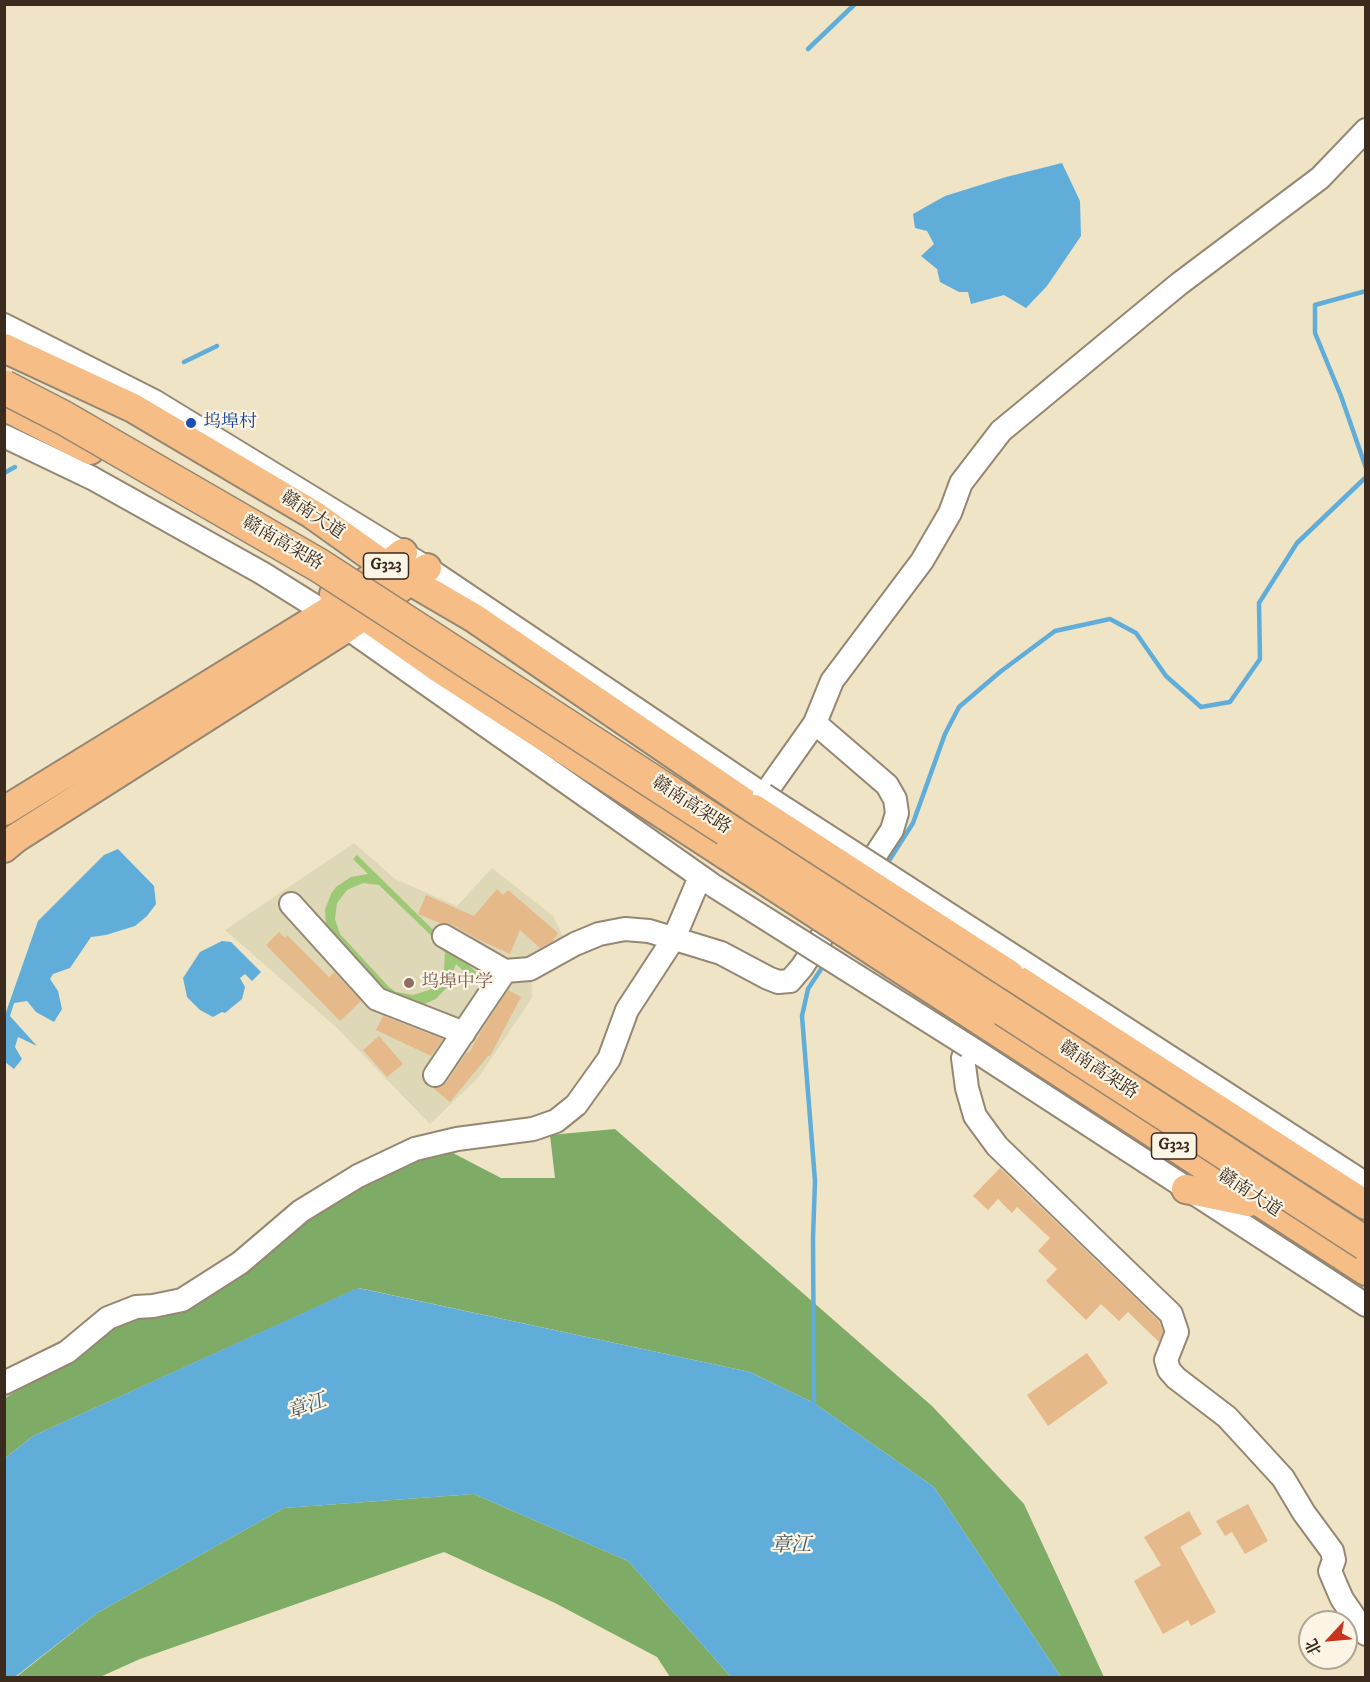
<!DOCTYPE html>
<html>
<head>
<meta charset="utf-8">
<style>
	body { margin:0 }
	#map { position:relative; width:1370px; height:1682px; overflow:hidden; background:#efe4c5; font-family:"IM FELL DW Pica","Noto Serif SC",serif }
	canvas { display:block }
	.frame { position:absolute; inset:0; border:6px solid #3b2a1e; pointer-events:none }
	.north { position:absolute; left:1298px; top:1610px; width:60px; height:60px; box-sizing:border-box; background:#fcf5e5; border:2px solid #afa495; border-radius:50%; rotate:244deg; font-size:16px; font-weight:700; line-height:24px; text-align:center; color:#3b2a1e }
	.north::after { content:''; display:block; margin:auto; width:21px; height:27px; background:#c8321e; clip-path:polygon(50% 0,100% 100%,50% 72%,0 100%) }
</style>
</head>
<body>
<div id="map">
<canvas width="1370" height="1682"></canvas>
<div class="frame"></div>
<div class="north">北</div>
</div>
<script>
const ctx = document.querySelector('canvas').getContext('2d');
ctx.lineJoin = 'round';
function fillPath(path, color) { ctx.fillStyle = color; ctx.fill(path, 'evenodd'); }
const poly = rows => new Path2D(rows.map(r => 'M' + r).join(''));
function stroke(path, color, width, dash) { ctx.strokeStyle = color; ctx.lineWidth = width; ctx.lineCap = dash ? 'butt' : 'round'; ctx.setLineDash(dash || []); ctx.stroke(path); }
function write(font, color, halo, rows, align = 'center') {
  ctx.font = font + ' "IM FELL DW Pica","Noto Serif SC",serif'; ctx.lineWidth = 4.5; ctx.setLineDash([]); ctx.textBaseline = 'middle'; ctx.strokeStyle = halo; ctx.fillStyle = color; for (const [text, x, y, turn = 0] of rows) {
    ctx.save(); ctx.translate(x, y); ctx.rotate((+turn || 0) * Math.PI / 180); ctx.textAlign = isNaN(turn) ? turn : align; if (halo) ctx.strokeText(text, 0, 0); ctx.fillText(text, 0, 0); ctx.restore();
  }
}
const built = poly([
	[354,843,395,879,457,906,492,868,553,916,565,941,531,963,532,998,478,1078,430,1124,337,1028,225,930]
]);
const green = poly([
	[357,855,477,973,472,979,456,964,448,986,436,999,420,1006,394,1004,326,928,325,910,331,894,336,887,351,877,368,874,353,859],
	[363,883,379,885,442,946,445,953,444,970,436,985,429,990,413,995,396,992,389,987,340,934,335,919,337,903,347,890]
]);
const forest = poly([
	[615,1129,932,1406,1024,1504,1104,1677,1061,1677,934,1487,814,1403,750,1372,359,1288,33,1436,5,1458,5,1398,82,1351,108,1328,142,1316,187,1310,234,1281,300,1221,396,1166,453,1153,501,1178,555,1178,550,1135],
	[474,1494,628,1561,731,1677,670,1677,657,1657,555,1603,444,1552,140,1659,100,1677,15,1678,97,1613,284,1508]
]);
const water = poly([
	[1062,163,1080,201,1081,236,1047,286,1026,308,1004,295,971,304,968,292,959,292,940,282,937,269,921,256,934,244,927,231,915,228,913,214,945,196,1006,177],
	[118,849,154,886,156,904,147,916,135,926,106,935,91,937,70,968,53,974,50,979,58,991,62,1009,54,1022,36,1012,27,1001,14,1003,10,1016,37,1046,18,1037,15,1047,22,1059,14,1069,5,1062,5,1015,38,921,104,855],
	[222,941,231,942,261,972,252,981,245,974,240,978,245,987,242,999,225,1013,222,1012,213,1017,200,1010,187,997,183,978,200,952],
	[358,1288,750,1372,814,1403,934,1487,1061,1677,731,1677,628,1561,474,1494,284,1508,97,1613,15,1677,5,1677,5,1458,33,1436]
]);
const stream = poly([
	[808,49,855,4],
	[1366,291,1315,305,1315,333,1341,396,1366,468],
	[184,362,217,346],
	[4,473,15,467],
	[885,867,913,823,945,734,959,707,1000,672,1055,631,1110,619,1136,633,1166,676,1201,707,1230,702,1260,659,1259,603,1297,543,1366,477],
	[812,1407,814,1403,813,1238,815,1181,802,1016,808,989,825,963]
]);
const building = poly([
	[497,889,503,895,508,890,558,933,552,942,540,948,520,930,510,954,477,939,451,924,440,923,418,914,426,895,474,916],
	[279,932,285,938,287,935,329,977,334,972,361,1001,340,1021,266,945],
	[508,990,521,997,490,1056,488,1056,450,1102,433,1088,440,1087,446,1083,467,1052,469,1053,480,1033],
	[383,1016,443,1039,431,1056,376,1030],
	[379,1036,403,1064,387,1077,363,1050],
	[1000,1168,1159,1321,1163,1332,1159,1342,1128,1312,1119,1321,1101,1304,1086,1320,1046,1281,1057,1269,1038,1251,1050,1238,1017,1207,1012,1213,998,1199,988,1210,973,1196],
	[1087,1353,1108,1383,1048,1426,1027,1395],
	[1248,1504,1268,1541,1245,1554,1232,1532,1225,1536,1216,1521],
	[1189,1511,1202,1534,1180,1547,1216,1612,1191,1626,1188,1620,1163,1634,1134,1581,1161,1565,1144,1537]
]);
const minor = poly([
	[4,325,154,401,427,568,764,795,815,723,832,681,922,561,950,513,961,483,1001,431,1179,284,1320,178,1366,130],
	[4,436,92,478,262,573,326,613,711,884],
	[291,904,377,999,464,1033],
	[444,936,505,971,530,969,575,944,599,934,625,929,649,931,721,953,768,978,778,982,790,981,802,967,892,830,897,813,895,799,887,785,815,723],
	[1018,959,1366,1184],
	[435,1075,505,971],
	[1366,1305,968,1046,963,1058,967,1088,975,1116,997,1146,1171,1314,1177,1332,1166,1360,1169,1370,1176,1378,1227,1417,1283,1478,1304,1513,1332,1551,1334,1560,1330,1571,1335,1583,1342,1599,1366,1634],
	[4,1383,67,1352,108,1318,136,1307,153,1306,182,1300,240,1263,301,1211,358,1176,415,1149,457,1139,533,1129,556,1121,576,1105,609,1059,627,1010,674,938,700,877]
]);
const major = poly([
	[4,348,133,408,312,514,385,566,474,618,754,809],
	[4,406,90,450],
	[334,594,439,668,726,855],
	[4,811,326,613,403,553],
	[4,848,16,838,346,628,427,568],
	[1010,975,1366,1205],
	[981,1021,1366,1271],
	[1186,1189,1249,1202]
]);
const minorBridge = poly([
	[764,795,1018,959],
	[714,886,968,1046]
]);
const majorBridge = poly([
	[754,809,1010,975],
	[726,855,981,1021]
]);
const highwayBridge = poly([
	[4,387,64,418,320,566,1366,1244]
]);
const markers = [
	[191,423,6,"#1a4fb4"],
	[409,983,6,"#8d6e63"]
];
const shields = [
	[386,566,45],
	[1174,1146,45]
];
const shieldNames = [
	["G323",386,566],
	["G323",1174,1146]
];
const transitNames = [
	["坞埠村",203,423]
];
const streetNames = [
	["赣南大道",312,516,33],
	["赣南高架路",282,544,30],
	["赣南高架路",691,806,33],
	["赣南高架路",1098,1071,33],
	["赣南大道",1249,1194,33]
];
const educationNames = [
	["坞埠中学",421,983]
];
const waterNames = [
	["章江",307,1408,-20],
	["章江",791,1547]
];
fillPath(built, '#ded8b7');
fillPath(green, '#9dc875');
fillPath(forest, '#7eac66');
fillPath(water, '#61adda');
stroke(stream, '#61adda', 4.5);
fillPath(building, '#e6b98a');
stroke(minor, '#958772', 26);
stroke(major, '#958772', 32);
stroke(minor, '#fff', 22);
stroke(major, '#f6be86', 28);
stroke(minorBridge, '#958772', 26, []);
stroke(majorBridge, '#958772', 32, []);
stroke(highwayBridge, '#958772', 36, []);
stroke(minorBridge, '#fff', 22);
stroke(majorBridge, '#f6be86', 28);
stroke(highwayBridge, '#f6be86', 33);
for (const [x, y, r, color] of markers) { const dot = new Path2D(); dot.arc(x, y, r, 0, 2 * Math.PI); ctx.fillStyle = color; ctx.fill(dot); stroke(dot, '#fcf5e5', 2); }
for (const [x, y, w] of shields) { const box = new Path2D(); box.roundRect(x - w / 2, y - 13, w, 26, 4.5); ctx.fillStyle = '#fcf5e5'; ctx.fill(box); stroke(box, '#3b2a1e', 1.5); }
write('bold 16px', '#3b2a1e', null, shieldNames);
write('18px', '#164399', '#fcf5e5', transitNames, 'left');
write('18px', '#3b2a1e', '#fcf5e5', streetNames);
write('18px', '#785e54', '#fcf5e5', educationNames, 'left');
write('italic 20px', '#485860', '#fcf5e5', waterNames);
</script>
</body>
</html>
